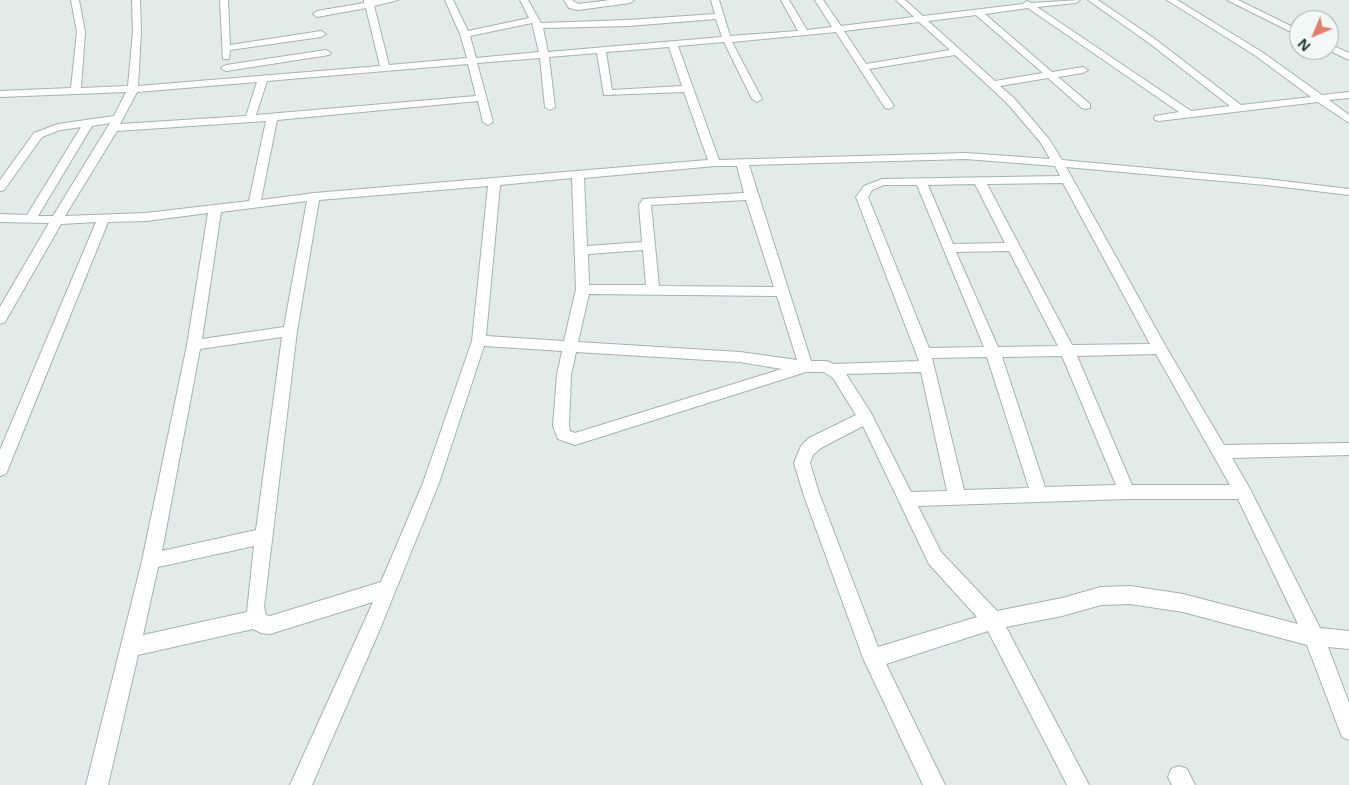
<!DOCTYPE html>
<html>
<head>
<meta charset="utf-8">
<style>
	body { margin:0 }
	#map { position:relative; width:1349px; height:785px; overflow:hidden; background:#e2ebe7; font-family:"Open Sans",sans-serif }
	canvas { display:block }
	.north { position:absolute; left:1289px; top:10px; width:50px; height:50px; box-sizing:border-box; background:#f2f8f5; border:1px solid #9faca7; border-radius:50%; rotate:225deg; font-size:14px; font-weight:700; line-height:20px; text-align:center; color:#233b33 }
	.north::after { content:''; display:block; margin:auto; width:18px; height:22px; background:#e87b64; clip-path:polygon(50% 0,100% 100%,50% 72%,0 100%) }
</style>
</head>
<body>
<div id="map">
<canvas width="1349" height="785"></canvas>
<div class="north">N</div>
</div>
<script>
const ctx = document.querySelector('canvas').getContext('2d');
ctx.lineJoin = 'round';
const poly = rows => new Path2D(rows.map(r => 'M' + r).join(''));
function stroke(path, color, width, dash) { ctx.strokeStyle = color; ctx.lineWidth = width; ctx.lineCap = dash ? 'butt' : 'round'; ctx.setLineDash(dash || []); ctx.stroke(path); }
function fillPath(path, color) { ctx.fillStyle = color; ctx.fill(path, 'evenodd'); }
const minor = poly([
	[71,0,79,0,85,32,81,88,128,86,133,32,132,0,140,0,141,32,138,86,380,66,366,8,317,17,313,14,317,11,364,3,364,0,398,0,374,6,389,65,467,58,460,34,445,0,453,0,468,31,529,18,520,0,528,0,541,23,628,20,715,14,711,0,719,0,730,36,798,31,781,0,789,0,807,30,832,27,815,0,823,0,841,26,914,17,896,0,905,0,923,16,1023,4,1027,1,1031,3,1080,0,1076,3,1037,7,1191,111,1230,106,1149,43,1088,0,1098,0,1155,39,1241,105,1311,97,1256,56,1167,0,1177,0,1262,52,1322,95,1349,92,1349,98,1329,100,1349,115,1349,123,1318,102,1159,121,1155,120,1154,118,1155,116,1179,112,1028,8,985,14,1052,72,1083,67,1088,70,1083,73,1058,77,1090,104,1090,108,1086,109,1082,108,1048,78,1000,86,1014,98,1049,139,1062,160,1266,179,1349,189,1349,195,1266,185,1066,167,1166,347,1224,445,1349,443,1349,455,1232,458,1249,487,1320,628,1349,631,1349,649,1328,647,1349,703,1349,740,1342,737,1307,645,1183,612,1130,604,1101,605,1062,616,1006,627,1089,785,1067,785,988,631,886,664,945,785,923,785,863,658,803,493,794,463,801,446,809,438,856,415,833,378,824,372,806,372,575,445,558,439,553,426,557,375,562,351,484,346,439,483,380,629,312,785,290,785,373,602,270,634,261,633,253,629,138,655,108,785,86,785,142,561,187,345,208,213,146,221,108,222,8,469,6,474,0,476,0,450,96,222,61,224,5,322,0,324,0,307,49,223,0,222,0,214,27,215,81,127,60,130,42,137,4,190,0,191,0,180,34,133,58,124,114,116,126,92,0,97,0,91,71,88,77,32,71,0],
	[976,15,1043,73,995,81,928,21,976,15],
	[716,19,722,37,548,52,543,28,628,26,716,19],
	[919,22,950,50,866,64,844,31,919,22],
	[532,23,539,52,476,58,470,36,532,23],
	[836,32,885,108,889,109,894,106,869,69,955,55,1006,102,1041,143,1050,159,966,153,719,160,678,46,724,42,752,99,757,102,762,99,732,42,836,32],
	[669,47,682,86,612,90,606,52,669,47],
	[597,53,604,95,684,92,708,160,314,193,261,200,277,120,478,101,483,122,488,125,493,122,477,63,540,58,545,107,550,110,555,107,549,57,597,53],
	[468,64,476,96,256,115,267,81,468,64],
	[257,82,246,116,120,124,137,92,257,82],
	[266,121,249,201,146,213,65,216,117,131,266,121],
	[110,123,53,216,38,216,92,126,110,123],
	[966,159,1055,166,1060,176,882,179,864,186,856,197,919,361,834,364,827,361,811,361,749,165,966,159],
	[715,166,737,166,744,193,643,199,639,205,642,242,587,246,584,178,715,166],
	[572,178,576,289,564,341,486,336,500,185,572,178],
	[1063,183,1150,344,1072,345,987,184,1063,183],
	[975,184,1005,243,953,244,928,185,975,184],
	[884,185,917,185,984,347,929,348,868,197,872,190,884,185],
	[488,186,472,341,423,483,381,582,270,616,266,615,264,607,297,331,319,200,488,186],
	[746,200,774,287,659,286,651,205,746,200],
	[307,201,284,327,202,339,221,212,307,201],
	[643,250,646,285,589,285,588,254,643,250],
	[1009,251,1058,346,998,347,956,252,1009,251],
	[589,294,777,296,797,360,740,352,578,342,589,294],
	[282,337,256,530,162,551,200,349,282,337],
	[576,352,740,362,782,369,575,433,570,431,569,426,571,375,576,352],
	[1156,354,1230,485,1132,485,1077,356,1156,354],
	[1062,356,1116,485,1045,487,1002,357,1062,356],
	[987,357,1029,488,964,490,932,358,987,357],
	[921,372,947,491,911,492,871,413,846,374,921,372],
	[863,426,929,564,977,617,878,647,819,493,810,463,813,455,821,448,863,426],
	[1127,499,1238,499,1298,624,1183,594,1130,586,1101,587,1062,598,997,611,941,552,918,506,1127,499],
	[254,546,247,612,143,635,158,567,254,546],
	[220,0,228,0,230,45,321,31,326,34,321,37,230,50,229,59,223,59,220,0],
	[564,0,572,0,578,4,611,0,634,0,630,3,578,10,569,8,564,0],
	[1227,0,1238,0,1299,30,1299,36,1227,0],
	[1329,44,1349,53,1349,60,1328,50,1329,44],
	[326,50,331,53,329,55,226,71,221,68,226,65,326,50],
	[1179,766,1187,769,1195,785,1172,785,1168,777,1171,769,1179,766]
]);
stroke(minor, '#a5b3ad', 2);
fillPath(minor, '#fff');
</script>
</body>
</html>
